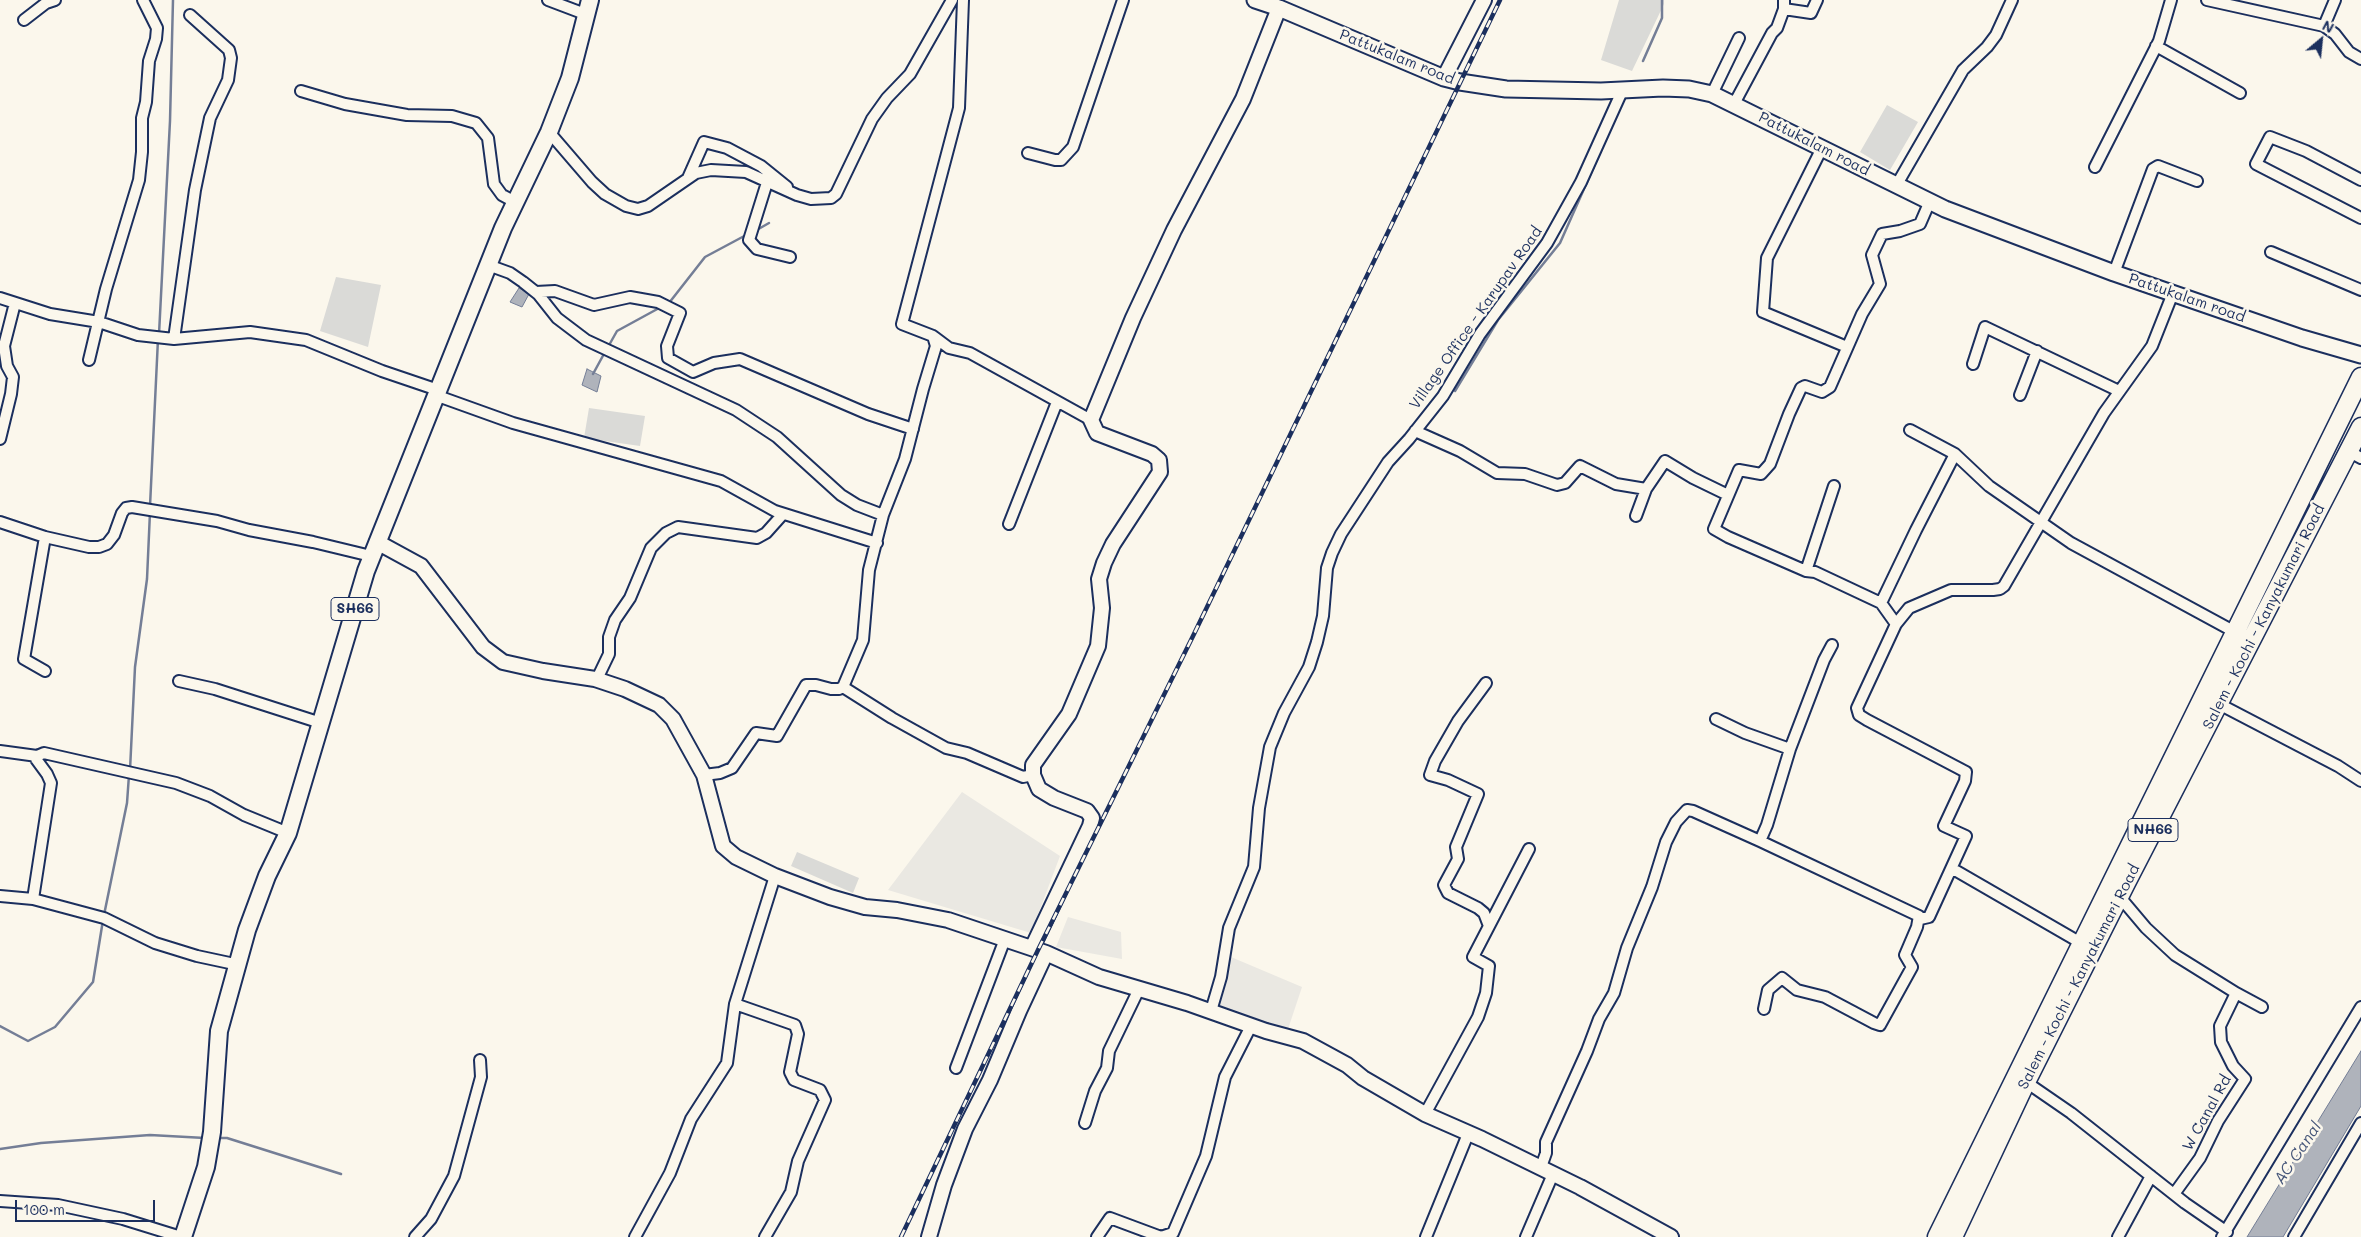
<!DOCTYPE html>
<html>
<head>
<meta charset="utf-8">
<style>
	body { margin:0 }
	#map { position:relative; width:2361px; height:1237px; overflow:hidden; background:#fbf7ec; font-family:Mali,sans-serif }
	canvas { display:block }
	.north { position:absolute; left:2296px; top:15px; width:50px; height:50px; -webkit-text-stroke:4px #fbf7ec; paint-order:stroke; rotate:28deg; font-size:14px; font-weight:700; line-height:20px; text-align:center; color:#1b2f5e }
	.north::after { content:''; display:block; margin:auto; width:18px; height:22px; background:#1b2f5e; clip-path:polygon(50% 0,100% 100%,50% 72%,0 100%) }
	.scale { position:absolute; left:15px; top:1200px; width:140px; height:22px; box-sizing:border-box; border:2px solid #1b2f5e; border-top:0; padding-left:6px; font-size:15px; line-height:18px; white-space:nowrap; color:#1b2f5e; -webkit-text-stroke:4px #fbf7ec; paint-order:stroke }
</style>
</head>
<body>
<div id="map">
<canvas width="2361" height="1237"></canvas>
<div class="north">N</div>
<div class="scale">100 m</div>
</div>
<script>
const ctx = document.querySelector('canvas').getContext('2d');
ctx.lineJoin = 'round';
function fillPath(path, color) { ctx.fillStyle = color; ctx.fill(path, 'evenodd'); }
const poly = rows => new Path2D(rows.map(r => 'M' + r).join(''));
function stroke(path, color, width, dash) { ctx.strokeStyle = color; ctx.lineWidth = width; ctx.lineCap = dash ? 'butt' : 'round'; ctx.setLineDash(dash || []); ctx.stroke(path); }
function write(font, color, halo, rows, align = 'center') {
  ctx.font = font + ' Mali,sans-serif'; ctx.lineWidth = 5; ctx.setLineDash([]); ctx.textBaseline = 'middle'; ctx.strokeStyle = halo; ctx.fillStyle = color; for (const [text, x, y, turn = 0] of rows) {
    ctx.save(); ctx.translate(x, y); ctx.rotate((+turn || 0) * Math.PI / 180); ctx.textAlign = isNaN(turn) ? turn : align; if (halo) ctx.strokeText(text, 0, 0); ctx.fillText(text, 0, 0); ctx.restore();
  }
}
const built = poly([
	[962,792,1060,856,1031,933,888,890],
	[1068,917,1121,932,1122,959,1056,947],
	[1231,957,1302,987,1287,1032,1218,1007]
]);
const green = poly([
	[1619,0,1664,0,1664,4,1632,71,1601,60],
	[1887,105,1918,122,1890,170,1860,152],
	[336,277,381,285,368,347,320,331],
	[589,408,645,416,640,446,584,438],
	[797,852,859,878,853,893,791,866]
]);
const water = poly([
	[519,288,529,294,522,307,510,302,519,288],
	[587,369,601,376,597,392,582,385,587,369],
	[2361,1051,2361,1106,2283,1237,2247,1237,2361,1051]
]);
const stream = poly([
	[1643,61,1662,18,1662,0],
	[755,231,769,223],
	[669,303,705,257,748,234],
	[159,334,170,121,173,0],
	[608,347,617,331,661,307],
	[593,374,605,352],
	[1455,391,1498,320,1560,243,1611,128],
	[150,506,158,339],
	[130,770,135,667,147,579,150,512],
	[104,915,127,803,129,775],
	[0,1026,28,1041,55,1027,93,982,103,920],
	[218,1138,227,1138,341,1174],
	[0,1149,41,1143,150,1135,205,1138]
]);
const minor = poly([
	[548,0,585,14],
	[2207,0,2324,26,2335,34,2349,52,2361,59],
	[1784,9,1811,13,1817,0],
	[24,20,46,3,55,0],
	[2324,26,2335,0],
	[2156,46,2240,93],
	[301,91,345,104,407,115,452,116,476,123,488,138,494,184,502,195,515,202],
	[1712,94,1739,38],
	[1734,104,1772,33,1777,28,1784,9,1784,0],
	[549,132,592,182,605,194,626,206,638,209,648,206,696,173,711,170,746,172,797,195,811,199,831,198,836,194,872,119,887,98,910,74,952,0],
	[1822,148,1767,258,1763,312,1847,347],
	[1028,153,1055,160,1061,160,1073,147,1123,0],
	[2095,167,2159,41,2171,0],
	[769,176,749,240,757,249,790,257],
	[688,178,704,142,727,148,761,166,787,187],
	[2361,180,2306,151,2270,137,2256,164,2361,218],
	[1896,186,1963,70,1987,47,1996,35,2012,0],
	[2271,252,2361,290],
	[488,265,510,273,523,282,538,294,557,318,586,340,736,410,777,437,841,495,857,505,883,515],
	[2114,273,2153,169,2158,166,2197,181],
	[536,292,555,291,594,305,630,297,658,302,680,313,667,346,668,358,693,372,714,363,740,359,868,414,913,429],
	[0,298,50,314,99,322,138,335,174,339,250,332,306,340,382,371,438,390],
	[933,336,949,348,970,353,1091,420],
	[174,339,195,190,210,118,228,80,231,58,229,50,190,15],
	[89,360,106,289,139,180,142,152,142,118,146,102,149,61,156,39,157,28,143,0],
	[1973,364,1985,327,2119,391],
	[435,395,513,423,721,481,775,511,877,543],
	[2020,395,2037,351],
	[1910,430,1955,454],
	[1415,431,1460,451,1497,473,1525,474,1557,485,1565,483,1580,466,1616,484,1646,489,1665,461,1693,478,1728,495],
	[0,439,11,394,13,377,7,366,4,346,15,303],
	[2348,451,2361,458],
	[1636,516,1646,489],
	[0,522,45,537,89,547,99,547,107,544,114,535,122,513,126,508,132,507,217,521,249,530,313,542,371,556],
	[1009,524,1057,402],
	[1806,571,1834,486],
	[1881,603,1815,572,1806,571,1728,537,1714,529,1739,470,1761,474,1770,464,1789,414,1801,388,1805,386,1822,392,1830,387,1862,314,1880,284,1872,255,1882,234,1900,231,1920,224,1930,201],
	[1896,624,1881,603,1916,530,1955,454,1989,486,2071,543,2235,632],
	[45,671,24,659,45,537],
	[597,679,609,654,609,637,615,620,630,598,651,548,666,533,678,527,757,538,766,533,783,514],
	[179,681,215,689,321,723],
	[1486,683,1458,721,1435,761,1430,775,1448,780,1478,794,1456,847,1458,859,1444,885,1448,893,1478,908,1484,913,1489,926],
	[843,687,892,718,946,748,967,753,1023,777,1033,775],
	[2219,704,2338,766,2361,781],
	[1716,719,1745,733,1790,749],
	[0,751,37,756],
	[704,775,720,773,732,768,756,733,777,736,806,685,816,685,831,689,839,689,843,687,863,640,869,570,883,515,905,459,923,389,936,346,933,336,902,324,959,108,963,0],
	[1760,841,1767,825,1790,749,1824,660,1832,645],
	[1953,869,2081,943],
	[0,896,33,899,104,918,155,943,197,956,239,965],
	[2119,896,2146,928,2175,955,2236,993,2220,1026,2221,1042,2233,1066,2245,1079,2218,1121,2200,1158,2174,1194],
	[33,899,51,783,47,774,36,759,37,756,44,753,176,783,210,796,244,815,288,833],
	[1920,919,1929,917,1966,836,1944,826,1965,781,1966,772,1867,720,1859,715,1857,708,1896,624,1909,608,1951,590,1993,590,2000,589,2004,586,2104,413,2152,346,2173,293],
	[2236,993,2262,1007],
	[735,1004,795,1025,798,1034,790,1072,794,1080,820,1090,825,1100,798,1161,791,1192,765,1237],
	[1211,1011,1221,977,1229,928,1254,867,1259,808,1270,747,1284,713,1309,667,1317,642,1323,616,1327,568,1332,553,1341,534,1388,462,1409,439,1443,396,1480,334,1547,243,1581,182,1623,89],
	[956,1068,1005,939],
	[2026,1082,2071,1113,2185,1203,2227,1232],
	[1425,1114,1478,1017,1486,993,1489,966,1473,957,1529,849],
	[1085,1123,1095,1091,1107,1068,1109,1051,1139,989],
	[1541,1167,1546,1153,1546,1142,1587,1051,1599,1019,1614,993,1627,948,1652,887,1666,842,1676,822,1687,810,1693,811,1760,841,1919,916,1917,927,1905,955,1912,967,1880,1025,1874,1023,1825,997,1797,990,1782,978,1768,990,1764,1009],
	[0,1201,58,1205,123,1219,181,1237],
	[415,1237,431,1219,454,1176,481,1077,480,1060],
	[635,1237,670,1173,691,1119,727,1063,735,1004,775,876],
	[1097,1237,1110,1218,1161,1237,1173,1233,1206,1156,1225,1077,1251,1026],
	[1426,1237,1468,1134],
	[1526,1237,1553,1174],
	[2118,1237,2151,1176],
	[2222,1237,2361,1007],
	[2294,1237,2361,1123]
]);
const tertiary = poly([
	[1444,78,1484,0],
	[377,542,421,566,483,647,503,662,543,671,595,679,625,689,659,705,673,719,704,775,723,846,736,857,775,876,830,897,865,907,897,910,948,920,1046,953,1099,977,1187,1003,1266,1031,1303,1041,1347,1065,1363,1078,1425,1114,1482,1139,1580,1187,1671,1237],
	[1032,948,1090,826,1092,818,1087,811,1054,798,1039,789,1033,775,1033,765,1069,714,1098,646,1102,608,1099,579,1104,563,1113,544,1160,472,1159,460,1152,454,1097,433,1091,420,1133,318,1174,230,1243,99,1279,8],
	[929,1237,944,1185,965,1129,990,1080,1019,1011,1046,953]
]);
const secondary = poly([
	[1255,0,1279,8,1444,78,1460,82,1506,89,1601,91,1663,88,1689,89,1712,94,1945,209,2114,273,2302,338,2361,355]
]);
const primary = poly([
	[183,1237,206,1167,212,1132,219,1031,247,930,267,876,288,833,366,571,503,228,549,132,570,78,590,0]
]);
const trunk = poly([
	[1937,1237,2361,377],
	[1953,1237,2026,1082,2126,883,2361,427]
]);
const rail = poly([
	[901,1237,1038,950,1194,634,1500,0]
]);
const shields = [
	[355,609,48],
	[2153,830,50]
];
const shieldNames = [
	["SH66",355,609],
	["NH66",2153,830]
];
const streetNames = [
	["Pattukalam road",1397,57,22],
	["Pattukalam road",1814,144,27],
	["Pattukalam road",2187,298,19],
	["Village Office - Karupav Road",1476,318,-55],
	["Salem - Kochi - Kanyakumari Road",2264,617,-63],
	["Salem - Kochi - Kanyakumari Road",2079,977,-63],
	["W Canal Rd",2207,1113,-61]
];
const waterNames = [
	["AC Canal",2298,1153,-56]
];
fillPath(built, '#eae8e2');
fillPath(green, '#dadad7');
fillPath(water, '#afb3bb');
stroke(water, '#747e96', 1);
stroke(stream, '#747e96', 2.5);
stroke(minor, '#1b2f5e', 14);
stroke(tertiary, '#1b2f5e', 18);
stroke(secondary, '#1b2f5e', 19);
stroke(primary, '#1b2f5e', 20);
stroke(trunk, '#1b2f5e', 21);
stroke(minor, '#fbf7ec', 10);
stroke(tertiary, '#fbf7ec', 14);
stroke(secondary, '#fbf7ec', 15);
stroke(primary, '#fbf7ec', 16);
stroke(trunk, '#fbf7ec', 18);
stroke(rail, '#1b2f5e', 4.5);
stroke(rail, '#fbf7ec', 2.5, [8]);
for (const [x, y, w] of shields) { const box = new Path2D(); box.roundRect(x - w / 2, y - 11.5, w, 23, 4); ctx.fillStyle = '#fbf7ec'; ctx.fill(box); stroke(box, '#1b2f5e', 1); }
write('bold 14px', '#1b2f5e', null, shieldNames);
write('15px', '#1b2f5e', '#fbf7ec', streetNames);
write('italic 16px', '#47577a', '#fbf7ec', waterNames);
</script>
</body>
</html>
